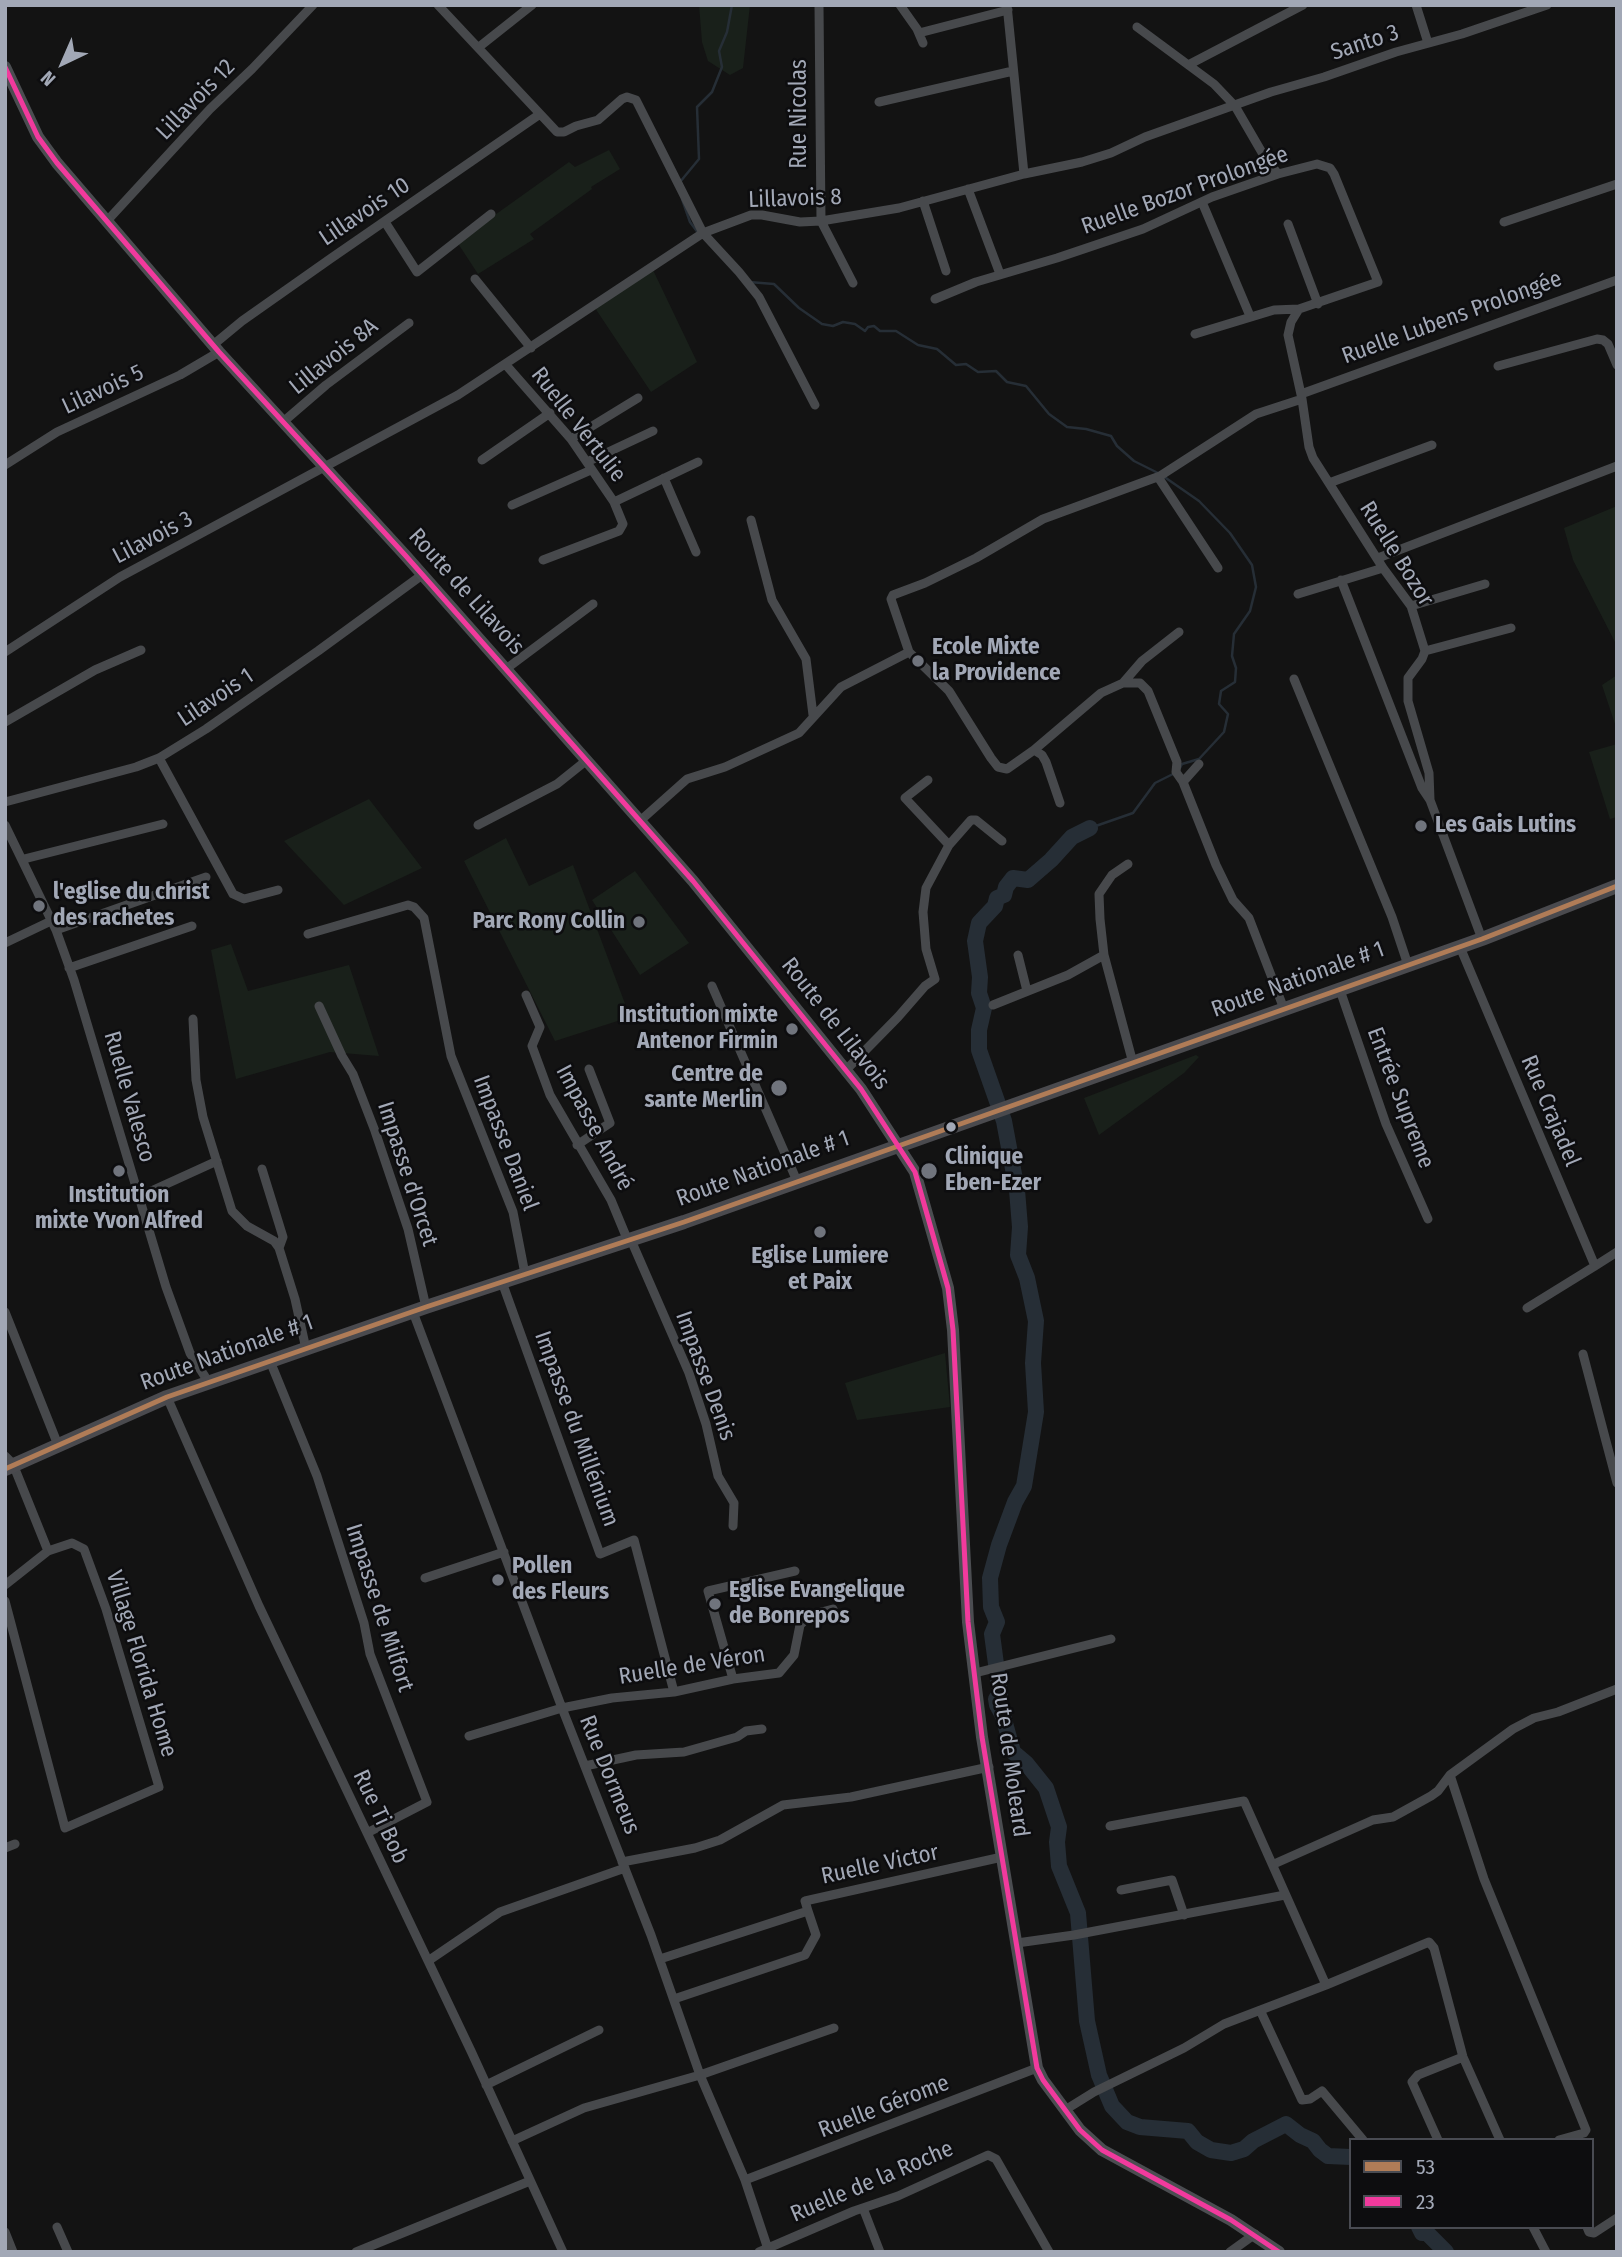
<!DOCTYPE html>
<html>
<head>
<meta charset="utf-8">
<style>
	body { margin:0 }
	#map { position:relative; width:1622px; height:2257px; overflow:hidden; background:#131313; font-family:"Fira Sans Condensed",sans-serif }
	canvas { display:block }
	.frame { position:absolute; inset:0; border:7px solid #a2a8b6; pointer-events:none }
	.legend { position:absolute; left:1349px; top:2138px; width:245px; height:91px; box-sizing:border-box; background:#0d0d0f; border:2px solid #494b52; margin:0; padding:9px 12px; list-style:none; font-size:21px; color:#a2a8b6 }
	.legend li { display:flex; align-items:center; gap:14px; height:35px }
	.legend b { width:35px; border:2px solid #494b52 }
	.north { position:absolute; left:28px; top:28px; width:70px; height:70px; -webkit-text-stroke:5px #0d0d0f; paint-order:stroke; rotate:224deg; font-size:19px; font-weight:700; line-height:28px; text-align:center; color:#a2a8b6 }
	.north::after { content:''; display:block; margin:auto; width:24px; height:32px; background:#a2a8b6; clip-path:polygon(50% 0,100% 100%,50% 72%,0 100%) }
</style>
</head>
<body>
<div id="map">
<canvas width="1622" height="2257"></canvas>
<div class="frame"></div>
<ul class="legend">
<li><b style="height:9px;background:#b07c57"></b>53</li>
<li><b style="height:9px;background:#f13a9d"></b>23</li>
</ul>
<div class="north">N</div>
</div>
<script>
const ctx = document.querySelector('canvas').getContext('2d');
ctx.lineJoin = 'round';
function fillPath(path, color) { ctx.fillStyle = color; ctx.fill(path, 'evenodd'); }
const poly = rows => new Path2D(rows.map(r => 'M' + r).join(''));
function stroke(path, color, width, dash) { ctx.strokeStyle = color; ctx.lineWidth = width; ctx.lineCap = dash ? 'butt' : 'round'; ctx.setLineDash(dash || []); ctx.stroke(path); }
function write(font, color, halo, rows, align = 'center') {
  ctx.font = font + ' "Fira Sans Condensed",sans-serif'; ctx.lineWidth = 5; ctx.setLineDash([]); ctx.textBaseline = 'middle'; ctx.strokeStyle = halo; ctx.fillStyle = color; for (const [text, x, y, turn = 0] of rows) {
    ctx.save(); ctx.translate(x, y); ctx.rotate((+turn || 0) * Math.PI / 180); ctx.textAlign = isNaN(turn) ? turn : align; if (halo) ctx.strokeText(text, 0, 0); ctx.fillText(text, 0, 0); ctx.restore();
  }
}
const green = poly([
	[699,5,750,5,743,68,730,75,708,61,702,42],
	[609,150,620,169,591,187,592,189,530,234,534,239,478,274,457,242,569,162,575,167],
	[653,270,697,362,651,392,595,308],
	[1617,506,1617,646,1573,560,1564,528],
	[1617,675,1617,730,1602,685],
	[1617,744,1617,817,1610,819,1589,752],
	[369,799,422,868,344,905,284,841],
	[506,838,529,886,573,865,630,1017,555,1041,464,861],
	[635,871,689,943,640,975,592,900],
	[231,944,248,991,349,965,379,1056,330,1052,236,1079,211,950],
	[1196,1055,1199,1057,1184,1073,1099,1135,1084,1098],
	[945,1353,950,1407,857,1420,845,1383]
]);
const stream = poly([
	[680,182,699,159,697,107,712,92,722,67,719,51,727,32,732,5],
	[682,199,690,222,699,234],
	[749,282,774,284,799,308,822,324,833,326,843,322,855,324,865,331,868,327,874,326,880,331,896,331,918,345,937,349,956,365,966,364,978,372,996,371,1007,382,1026,386,1049,414,1067,427,1086,429,1111,436,1117,446,1134,461,1158,473],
	[1163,476,1199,501,1230,533,1252,565,1256,587,1250,611,1234,634,1232,656,1236,668,1235,682,1221,691,1219,704,1228,714,1224,732,1199,759,1182,764,1180,768],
	[1090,828,1133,813,1155,783,1175,773]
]);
const river = poly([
	[1090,828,1072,837,1051,860,1028,880,1013,878,1006,887,1004,895,997,898,995,906,979,923,975,941,980,977,979,993,984,1008,979,1030,979,1050,1004,1121,1017,1190,1020,1227,1018,1255,1027,1278,1036,1321,1033,1363,1036,1412,1024,1486,1015,1502,999,1545,990,1578,991,1607,997,1622,992,1634,1000,1694,996,1699,997,1705,1003,1716,1013,1752,1026,1763,1046,1788,1059,1827,1057,1842,1059,1866,1078,1913,1087,2021,1099,2075,1112,2106,1127,2122,1140,2127,1188,2131,1197,2142,1211,2150,1231,2153,1244,2149,1253,2141,1286,2124,1300,2135,1313,2141,1320,2150,1328,2156,1351,2157],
	[1419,2227,1422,2233,1427,2233,1446,2252]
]);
const street = poly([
	[438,5,557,132,564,132,576,126,598,120,622,99,627,97,636,100,703,233,739,272,759,297,815,405],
	[819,5,821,221,853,283],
	[900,5,917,29,923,43],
	[1007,5,1024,174],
	[1416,5,1428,43],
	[1137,27,1214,84,1235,106,1264,156,1278,174],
	[919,33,1008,10],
	[479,47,532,5],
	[1190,64,1303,5],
	[879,102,1013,71],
	[968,189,1000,274],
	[923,201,946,271],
	[1202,202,1250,316],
	[106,222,210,109,252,69,313,5],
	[385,222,417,272,491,214],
	[1504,222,1617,184],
	[1288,224,1318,304],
	[475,279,531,348],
	[935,299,976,282,1057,258,1143,229,1212,197,1278,174,1317,164,1330,168,1334,174,1378,282,1299,309,1291,322,1288,335,1302,399,1309,447,1313,458,1383,568,1411,606,1425,651,1422,659,1408,678,1408,701,1429,773,1430,800,1482,939],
	[1195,334,1274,310,1299,309],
	[213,345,242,321,330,259,540,114],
	[506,365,571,439,614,502,698,462],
	[1498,366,1597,339,1603,340,1608,344,1617,365],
	[1301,394,1617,280],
	[283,422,326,385,409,323],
	[571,439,638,398],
	[482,460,550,413],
	[587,462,653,431],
	[5,465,57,432,180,375,219,352],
	[1158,477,1218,568],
	[664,478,696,552],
	[1329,483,1432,445],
	[512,505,591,470],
	[751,520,772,600,806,659,813,715],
	[1378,558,1617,466],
	[543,560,619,531,623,524,614,502],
	[1341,580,1422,788,1430,800],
	[1298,594,1383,568],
	[1411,606,1485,584],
	[1425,651,1511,628],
	[5,652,120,577,458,395,703,233,751,215,762,215,800,222,821,221,899,208,1024,174,1082,162,1111,153,1145,137,1271,92,1324,77,1396,52,1462,34,1547,5],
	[909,652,949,691,991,758,998,767,1007,769,1034,750,1101,693,1123,683,1140,683,1148,691,1177,762,1176,772,1183,782],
	[506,669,593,604],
	[1294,679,1392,917,1408,965],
	[1123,683,1142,661,1179,632],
	[5,722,95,670,141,650],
	[1034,750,1042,755,1046,762,1060,803],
	[159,758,233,894,244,899,278,890],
	[1199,764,1183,782,1216,865,1233,900,1249,918,1284,1009],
	[5,802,136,767,159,758,206,729,318,651,422,575],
	[641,820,687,779,725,767,799,733,841,687,909,652,891,599,893,595,925,583,976,558,1043,519,1160,476,1256,414,1302,399],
	[5,825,56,930,74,980,166,1287,190,1353,209,1383],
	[478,825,557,784,587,760],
	[949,845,971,820,976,820,1002,841],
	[24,859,163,824],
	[1128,864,1112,875,1099,894,1100,919,1104,955,1133,1063],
	[56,930,206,877],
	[308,934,408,905,414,907,424,918,451,1056,513,1212,525,1274],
	[5,943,51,921],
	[1460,947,1595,1266,1617,1252],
	[1018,955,1027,991],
	[69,968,192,926],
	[712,986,797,1181],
	[1340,990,1386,1124,1428,1219],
	[526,995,540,1027,532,1046,550,1095,611,1200,628,1241],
	[993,1005,1068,975,1104,955],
	[319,1006,342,1056,353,1074,375,1131,408,1229,426,1307],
	[193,1019,196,1080,203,1117,232,1211,247,1226,274,1241,279,1248,295,1299,306,1349],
	[845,1071,898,1017,925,986,935,979,926,949,923,912,926,888,949,845,905,798,928,780],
	[577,1145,610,1123,589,1069],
	[262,1169,283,1237,279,1248],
	[138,1197,217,1161],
	[631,1240,689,1373,706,1424,718,1476,734,1503,733,1526],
	[502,1282,600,1554,634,1540,674,1692],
	[1527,1308,1595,1266],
	[5,1312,58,1445],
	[413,1312,562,1708,651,1935,700,2075,745,2180,769,2252],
	[1583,1354,1617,1483],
	[270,1361,317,1476,364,1623,370,1654,427,1802,367,1833],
	[167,1397,259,1606,471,2051,563,2252],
	[5,1456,13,1464,48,1551,5,1585],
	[425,1578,504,1552],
	[5,1601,65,1828,159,1787,106,1609,84,1549,72,1543,48,1551],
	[975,1673,1111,1639],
	[733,1679,708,1591,795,1571],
	[469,1736,562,1708,612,1698,674,1692,733,1679,779,1673,794,1655,800,1625,810,1615,833,1609],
	[585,1766,636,1755,684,1752,737,1737,746,1731,762,1729],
	[1450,1775,1484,1879,1586,2130,1584,2133,1559,2140],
	[1110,1826,1244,1801,1326,1985],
	[5,1848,15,1844],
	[622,1862,695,1848,720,1840,783,1805,851,1797,989,1767],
	[1274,1864,1373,1820,1393,1817,1431,1796,1438,1791,1450,1775,1513,1729,1534,1718,1558,1712,1617,1689],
	[1121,1890,1172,1880,1184,1915],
	[1017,1943,1074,1935,1285,1895],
	[660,1959,808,1911,805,1901,1002,1857],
	[428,1961,500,1912,625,1868],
	[674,1999,805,1955,816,1935,808,1911],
	[1260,2010,1302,2100,1310,2099,1322,2091,1363,2140],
	[486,2085,599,2030],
	[1065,2110,1094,2092,1184,2048,1224,2024,1326,1985,1429,1942,1434,1948,1463,2057,1500,2140],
	[1438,2140,1412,2082,1418,2075,1463,2057],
	[512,2141,584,2108,700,2075,834,2028],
	[745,2180,1037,2068],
	[863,2208,880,2252],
	[57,2227,68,2252],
	[1533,2227,1546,2252],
	[1587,2227,1589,2232,1594,2233,1617,2218],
	[5,2232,13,2252],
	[356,2252,530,2181],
	[759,2252,854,2211,898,2196,988,2155,996,2159,1049,2252],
	[1230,2252,1255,2234]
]);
const secondary = poly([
	[5,67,38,137,57,163,219,352,405,555,693,881,861,1089,915,1172,948,1288,953,1330,968,1622,982,1737,1037,2068,1043,2080,1080,2130,1102,2150,1231,2220,1279,2252]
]);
const primary = poly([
	[5,1469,167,1397,426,1307,684,1222,1482,939,1617,886]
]);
const bus1 = poly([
	[5,1469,167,1397,426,1307,684,1222,1482,939,1617,886]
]);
const bus2 = poly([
	[5,67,38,137,57,163,219,352,405,555,693,881,861,1089,915,1172,948,1288,953,1330,968,1622,982,1737,1037,2068,1043,2080,1080,2130,1102,2150,1231,2220,1279,2252]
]);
const markers = [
	[918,661,7,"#70747d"],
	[1421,826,7,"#70747d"],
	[39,906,7,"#70747d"],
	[639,922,7,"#70747d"],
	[792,1029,7,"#70747d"],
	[779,1088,9,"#70747d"],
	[951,1127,6,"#a2a8b6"],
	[119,1171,7,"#70747d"],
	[929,1171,9,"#70747d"],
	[820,1232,7,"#70747d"],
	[498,1580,7,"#70747d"],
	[715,1604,7,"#70747d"]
];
const streetNames = [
	["Santo 3",1365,43,-18],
	["Lillavois 12",196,100,-46],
	["Rue Nicolas",800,114,-90],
	["Ruelle Bozor Prolongée",1185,191,-20],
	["Lillavois 8",795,199,-2],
	["Lillavois 10",365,212,-34],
	["Ruelle Lubens Prolongée",1452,318,-20],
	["Lillavois 8A",334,357,-39],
	["Lilavois 5",103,390,-25],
	["Ruelle Vertulie",578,425,52],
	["Lilavois 3",153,538,-28],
	["Ruelle Bozor",1396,554,58],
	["Route de Lilavois",466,592,48],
	["Lilavois 1",216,698,-34],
	["Route Nationale # 1",1298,980,-20],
	["Route de Lilavois",835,1024,52],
	["Ruelle Valesco",129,1097,74],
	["Entrée Supreme",1400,1098,69],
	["Rue Crajadel",1550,1111,67],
	["Impasse André",594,1128,62],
	["Impasse Daniel",505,1143,69],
	["Route Nationale # 1",763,1169,-20],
	["Impasse d'Orcet",407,1174,72],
	["Route Nationale # 1",227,1353,-20],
	["Impasse Denis",705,1376,70],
	["Impasse du Millénium",576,1429,70],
	["Impasse de Milfort",379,1608,72],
	["Village Florida Home",141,1664,73],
	["Ruelle de Véron",692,1666,-9],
	["Route de Moleard",1009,1755,82],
	["Rue Dormeus",609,1775,68],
	["Rue Ti Bob",380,1817,65],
	["Ruelle Victor",880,1865,-12],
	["Ruelle Gérome",884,2107,-21],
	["Ruelle de la Roche",872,2182,-23]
];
const poiNames = [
	["Ecole Mixte",932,648],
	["la Providence",932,674],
	["Les Gais Lutins",1435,826],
	["l'eglise du christ",53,893],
	["des rachetes",53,919],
	["Parc Rony Collin",625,922,"right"],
	["Institution mixte",778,1016,"right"],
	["Antenor Firmin",778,1042,"right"],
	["Centre de",763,1075,"right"],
	["sante Merlin",763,1101,"right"],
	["Clinique",945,1158],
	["Eben-Ezer",945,1184],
	["Institution",119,1196,"center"],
	["mixte Yvon Alfred",119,1222,"center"],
	["Eglise Lumiere",820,1257,"center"],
	["et Paix",820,1283,"center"],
	["Pollen",512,1567],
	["des Fleurs",512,1593],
	["Eglise Evangelique",729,1591],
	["de Bonrepos",729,1617]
];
fillPath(green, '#19201a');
stroke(stream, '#262e36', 2.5);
stroke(river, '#262e36', 16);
stroke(street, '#47494c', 9);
stroke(secondary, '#4b4d51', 12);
stroke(primary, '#4a4a4e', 14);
stroke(bus1, '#b07c57', 5);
stroke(bus2, '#f13a9d', 5);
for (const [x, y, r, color] of markers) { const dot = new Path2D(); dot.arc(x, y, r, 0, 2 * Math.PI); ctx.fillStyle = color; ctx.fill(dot); stroke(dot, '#0d0d0f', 2.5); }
write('23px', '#a2a8b6', '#0d0d0f', streetNames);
write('bold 23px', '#a2a8b6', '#0d0d0f', poiNames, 'left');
</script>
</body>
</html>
